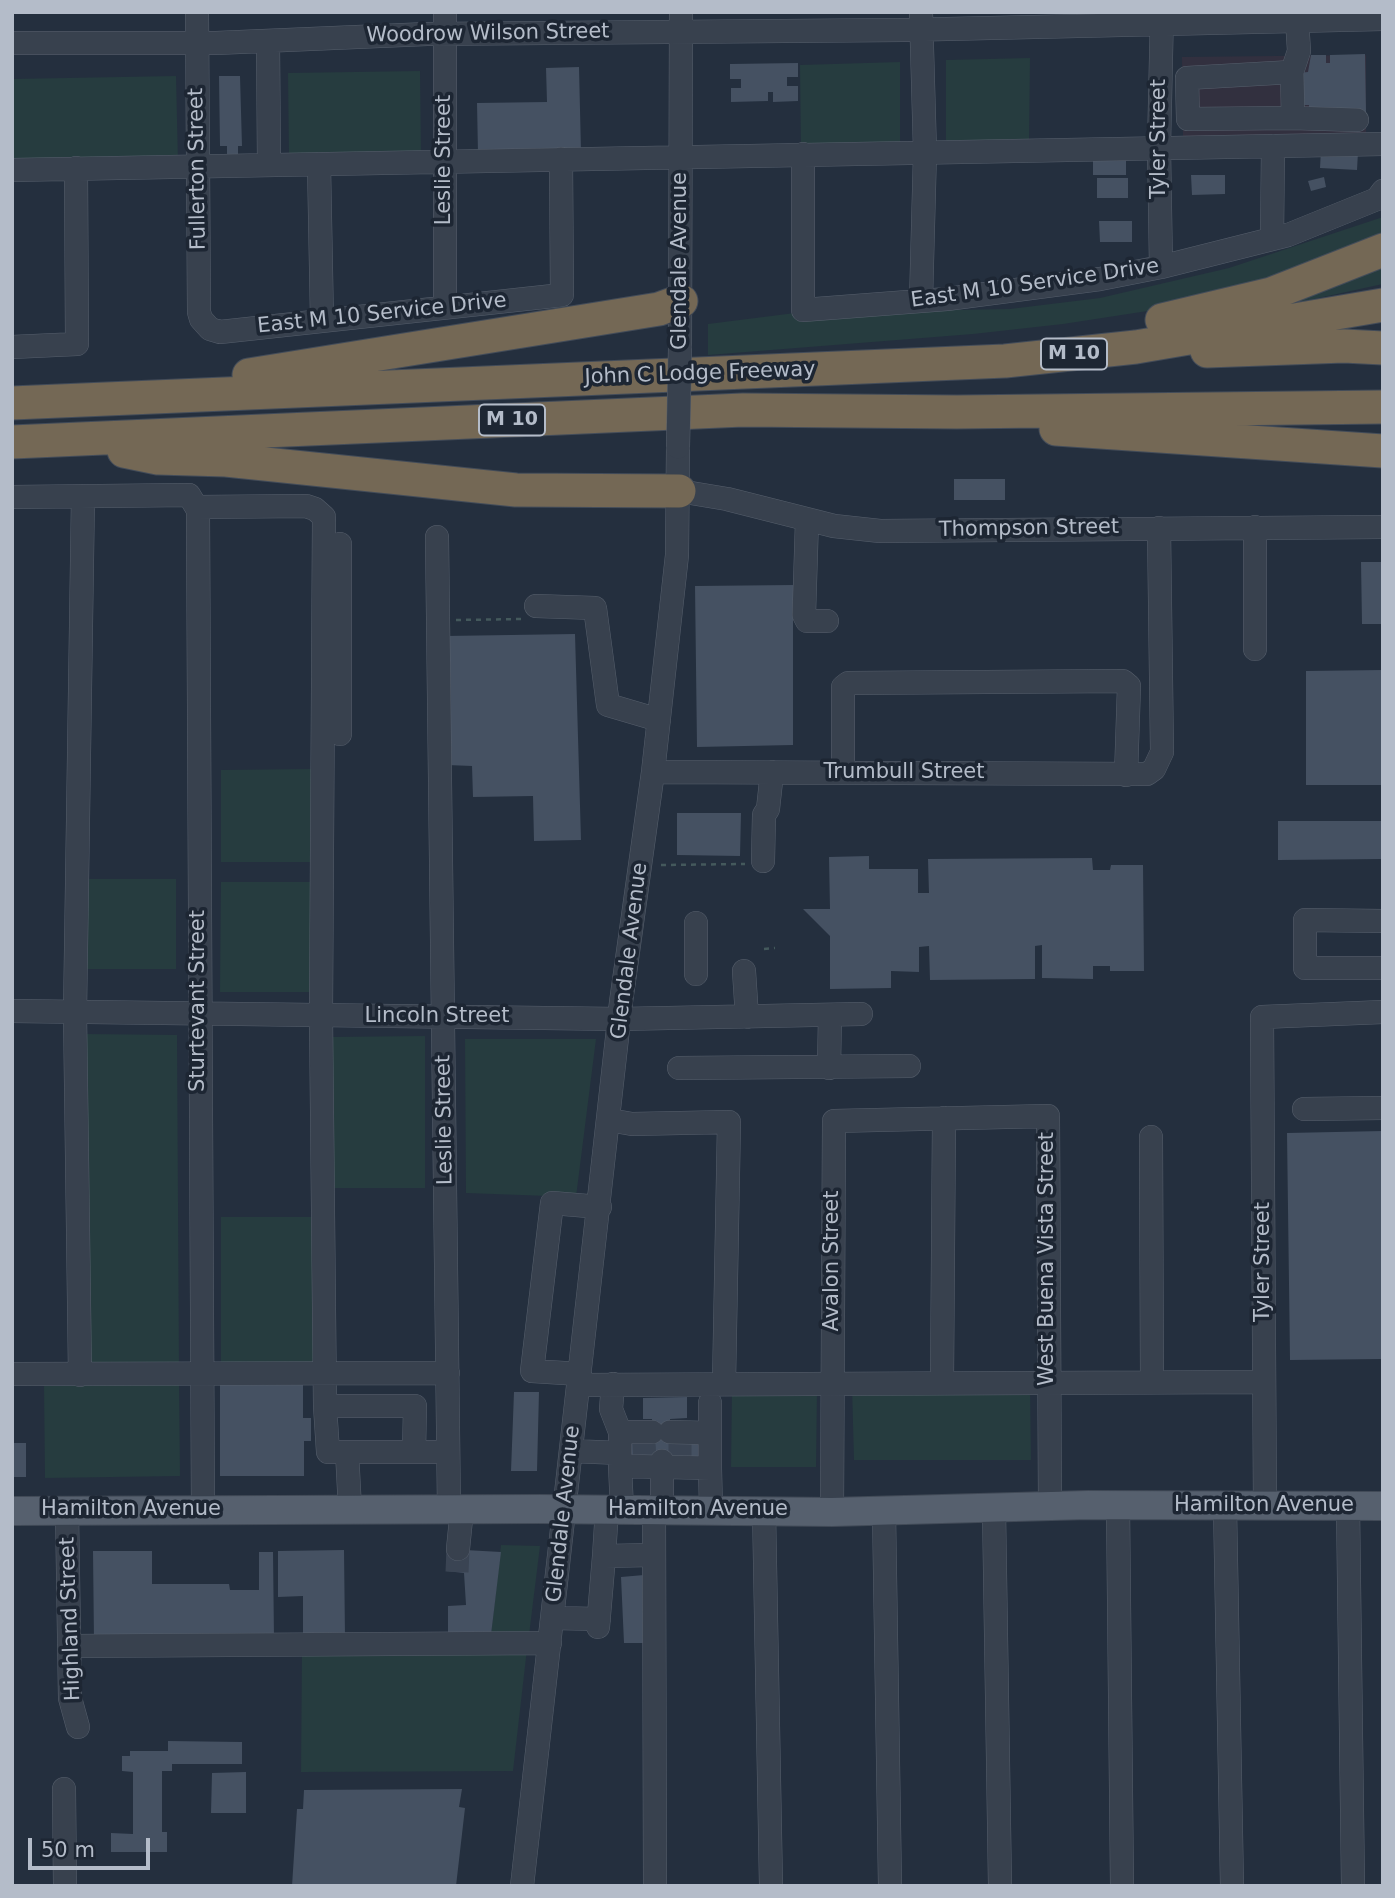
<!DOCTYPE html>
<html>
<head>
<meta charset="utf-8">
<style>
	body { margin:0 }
	#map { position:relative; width:1395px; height:1898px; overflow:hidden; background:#242f3e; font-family:"DejaVu Sans",sans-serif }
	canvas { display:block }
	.frame { position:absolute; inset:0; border:14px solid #b4bcc9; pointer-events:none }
	.scale { position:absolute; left:28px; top:1838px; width:122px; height:32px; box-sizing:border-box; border:4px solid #b4bcc9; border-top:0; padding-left:9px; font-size:21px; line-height:24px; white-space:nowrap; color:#b4bcc9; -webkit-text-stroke:5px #1d2633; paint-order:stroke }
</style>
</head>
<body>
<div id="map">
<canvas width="1395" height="1898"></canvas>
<div class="frame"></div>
<div class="scale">50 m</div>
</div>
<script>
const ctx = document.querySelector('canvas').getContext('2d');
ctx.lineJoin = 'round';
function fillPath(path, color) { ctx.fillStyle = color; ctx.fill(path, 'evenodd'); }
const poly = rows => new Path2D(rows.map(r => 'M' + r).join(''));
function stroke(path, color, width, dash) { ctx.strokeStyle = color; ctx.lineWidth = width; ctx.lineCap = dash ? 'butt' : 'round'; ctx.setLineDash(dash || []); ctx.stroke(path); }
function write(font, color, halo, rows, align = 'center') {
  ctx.font = font + ' "DejaVu Sans",sans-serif'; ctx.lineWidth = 7; ctx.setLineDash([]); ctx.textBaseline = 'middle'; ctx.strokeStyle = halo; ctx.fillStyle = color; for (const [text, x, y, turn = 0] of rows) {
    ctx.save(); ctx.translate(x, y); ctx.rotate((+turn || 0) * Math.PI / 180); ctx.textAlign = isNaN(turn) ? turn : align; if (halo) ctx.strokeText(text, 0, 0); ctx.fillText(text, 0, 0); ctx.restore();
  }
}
const medical = poly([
	[1366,55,1366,138,1183,140,1182,57]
]);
const green = poly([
	[1030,58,1029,142,946,143,946,60],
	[900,62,900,145,801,150,800,65],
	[420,71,421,154,289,156,288,73],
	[176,76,178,162,12,165,12,79],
	[1383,217,1383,238,1193,304,1063,324,973,334,708,355,708,324,795,313,1010,309,1100,298,1229,268],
	[1383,257,1383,284,1300,302,1299,292],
	[313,769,313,862,221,862,221,770],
	[84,879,176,879,176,969,84,969],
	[221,882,313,882,313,992,220,992],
	[84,1034,177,1035,179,1370,91,1368],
	[425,1036,425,1188,332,1188,331,1037],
	[465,1039,596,1039,576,1197,466,1193],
	[221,1217,314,1217,315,1368,221,1369],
	[179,1384,180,1476,45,1478,44,1386],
	[1030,1385,1031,1460,854,1460,852,1386],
	[732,1389,817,1390,816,1467,731,1467],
	[501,1545,540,1546,529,1635,491,1635],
	[302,1649,527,1649,513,1771,301,1772]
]);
const building = poly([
	[1365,54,1366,112,1309,113,1309,105,1298,105,1298,73,1308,72,1311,55,1326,55,1326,63,1330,63,1330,55],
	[798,63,798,77,787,77,787,86,798,86,798,101,773,102,773,92,768,92,768,101,731,102,731,88,741,88,741,79,730,79,730,64],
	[579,67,581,152,478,154,477,103,547,102,546,68],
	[219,76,240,76,242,146,238,146,238,158,227,158,227,146,220,146],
	[1321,150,1358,152,1357,170,1320,168],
	[1093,155,1126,155,1126,175,1093,175],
	[1191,175,1225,175,1225,194,1192,195],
	[1324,177,1326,187,1311,191,1308,181],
	[1097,178,1128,178,1128,198,1097,198],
	[1099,221,1132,221,1132,242,1100,242],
	[954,479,1005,479,1005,500,954,500],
	[1361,562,1383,562,1383,624,1362,624],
	[793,585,793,745,697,747,695,586],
	[575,634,581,840,534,841,533,796,473,797,472,766,447,765,445,636],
	[1383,670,1383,785,1306,785,1306,671],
	[677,813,741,813,740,856,677,855],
	[1278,821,1383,821,1383,859,1278,860],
	[869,856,869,869,918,869,918,893,929,893,928,859,1092,858,1093,870,1110,870,1111,865,1143,865,1144,971,1110,971,1110,966,1093,966,1093,979,1042,978,1042,945,1035,946,1035,979,930,980,929,946,919,947,919,972,891,971,891,988,830,989,830,936,803,909,830,909,829,857],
	[1383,1131,1383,1359,1290,1360,1287,1133],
	[220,1383,303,1383,303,1418,311,1418,311,1441,304,1441,304,1476,220,1476],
	[514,1392,539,1392,537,1471,511,1471],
	[687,1397,687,1418,670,1419,670,1442,700,1442,700,1460,627,1461,627,1443,652,1443,652,1419,643,1419,643,1398],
	[12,1443,26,1443,26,1477,12,1477],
	[447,1549,501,1552,491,1635,448,1636,448,1606,466,1605,464,1573,446,1571],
	[344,1550,345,1637,303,1638,303,1596,278,1597,278,1551],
	[93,1551,152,1551,152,1584,229,1584,230,1590,259,1590,259,1552,273,1552,274,1639,94,1642],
	[644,1575,644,1643,624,1643,621,1577],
	[168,1741,242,1742,242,1764,172,1764,172,1771,162,1771,162,1832,167,1832,167,1852,111,1852,111,1833,133,1834,133,1772,122,1771,122,1756,130,1756,130,1751,168,1751],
	[246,1772,246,1813,211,1813,212,1773],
	[462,1789,459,1807,465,1808,456,1886,292,1886,297,1809,303,1809,304,1790]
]);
const minorTunnel = poly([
	[680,1442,680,1461],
	[644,1443,645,1461],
	[457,1572,458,1549]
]);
const path = poly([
	[456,620,523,619],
	[661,865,745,864],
	[764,949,775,948]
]);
const minor = poly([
	[197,12,199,312,201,319,210,329,220,332,562,295,561,159],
	[445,12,445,307],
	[1297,20,1299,51,1292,72,1293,118,1357,120],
	[268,41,269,165],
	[12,43,216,43,427,34,903,30,1383,19],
	[1292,72,1187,78,1188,119,1293,118],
	[803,154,803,310,947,299,1100,279,1161,267,1288,235,1377,199,1383,191],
	[319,164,322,321],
	[12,170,1383,144],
	[1272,239,1273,146],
	[1161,267,1159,147,1162,12],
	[921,301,925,152,921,12],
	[12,347,77,344,76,168],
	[680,348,681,12],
	[679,491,727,499,834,526,880,531,1383,527],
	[12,497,189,495,198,510,203,1510],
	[197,507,306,506,315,509,324,517,321,1016,325,1406],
	[807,520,804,615,807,621,827,621],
	[1255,527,1255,649],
	[437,537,449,1509],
	[536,606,595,608,608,705,659,720],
	[340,734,340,544],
	[653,772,1147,774,1154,769,1162,752,1159,528],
	[843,773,843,687,848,683,1123,681,1129,686,1126,775],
	[763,861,764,815,768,809,772,772],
	[1383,921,1305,920,1305,968,1383,968],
	[696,923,696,974],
	[744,971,747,1017],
	[12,1011,620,1019,861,1014],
	[679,1068,909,1066],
	[829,1068,830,1015],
	[1304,1109,1383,1108],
	[609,1120,632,1124,729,1122,724,1383],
	[1151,1137,1152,1381],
	[12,1374,448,1373],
	[580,1374,532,1371,552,1203,600,1207],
	[80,1375,75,1013,83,496],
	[942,1382,944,1118],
	[579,1385,1264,1382],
	[710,1403,710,1433],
	[620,1432,652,1432],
	[571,1451,620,1453,620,1432,611,1409,613,1384],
	[347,1452,328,1452,325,1406,415,1406,414,1452],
	[620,1453,620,1466,710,1468,710,1433,670,1432],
	[662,1461,662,1509],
	[620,1466,622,1509],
	[710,1468,711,1509],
	[1118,1505,1122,1886],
	[1348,1505,1353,1886],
	[1225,1506,1232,1886],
	[1265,1507,1262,1017,1383,1012],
	[350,1509,347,1452,448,1452],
	[654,1509,655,1886],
	[764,1509,771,1886],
	[994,1509,1000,1886],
	[67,1511,70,1698,78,1727],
	[884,1511,890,1886],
	[832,1512,834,1121,1048,1116,1050,1506],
	[458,1549,462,1509],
	[604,1556,607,1509],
	[553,1618,599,1619],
	[598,1627,604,1556,653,1555],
	[69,1646,550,1643],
	[64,1789,65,1886],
	[522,1886,621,1002,653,772,677,555,678,447]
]);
const major = poly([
	[12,1511,540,1509,832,1512,1088,1505,1383,1506]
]);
const highway = poly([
	[1162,320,1271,294,1383,250],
	[1207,351,1344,346,1383,348],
	[249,375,659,309,681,301],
	[12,403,1005,361,1136,347,1383,305],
	[1056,429,1383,451],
	[12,442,743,410,957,412,1383,407],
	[124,451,158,458,226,460,516,490,679,491]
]);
const minorBridge = poly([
	[678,447,680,348]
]);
const shields = [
	[1074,354,66],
	[512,420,66]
];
const shieldNames = [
	["M 10",1074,354],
	["M 10",512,420]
];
const streetNames = [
	["Woodrow Wilson Street",488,34,-1],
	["Tyler Street",1160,139,-90],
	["Leslie Street",445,160,-90],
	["Fullerton Street",198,169,-91],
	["Glendale Avenue",681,261,-90],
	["East M 10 Service Drive",1035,284,-8],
	["East M 10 Service Drive",382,314,-6],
	["John C Lodge Freeway",700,374,-2],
	["Thompson Street",1029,529,-1],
	["Trumbull Street",904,773],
	["Glendale Avenue",630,951,-83],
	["Sturtevant Street",199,1001,-90],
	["Lincoln Street",437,1017],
	["Leslie Street",445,1120,-91],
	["West Buena Vista Street",1048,1259,-90],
	["Avalon Street",833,1261,-90],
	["Tyler Street",1264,1262,-90],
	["Hamilton Avenue",1264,1506],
	["Hamilton Avenue",131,1510],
	["Hamilton Avenue",698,1510],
	["Glendale Avenue",564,1514,-84],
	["Highland Street",71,1619,-92]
];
fillPath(medical, '#32303f');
fillPath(green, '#263c3f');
fillPath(building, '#455162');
stroke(minorTunnel, '#3a4453', 23, [23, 11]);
stroke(minor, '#565f6c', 24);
stroke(major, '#414a57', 30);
stroke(highway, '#434c59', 35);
stroke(path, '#44595c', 2.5, [5, 5]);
stroke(minor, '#38414e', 23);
stroke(major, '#56606e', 28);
stroke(highway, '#746855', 33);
stroke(minorBridge, '#565f6c', 24, []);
stroke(minorBridge, '#38414e', 23);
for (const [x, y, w] of shields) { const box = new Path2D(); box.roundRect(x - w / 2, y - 15.5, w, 31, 5); ctx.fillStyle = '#1d2633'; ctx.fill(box); stroke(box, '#b4bcc9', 2); }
write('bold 19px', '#b4bcc9', null, shieldNames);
write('21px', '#b4bcc9', '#1d2633', streetNames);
</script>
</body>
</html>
